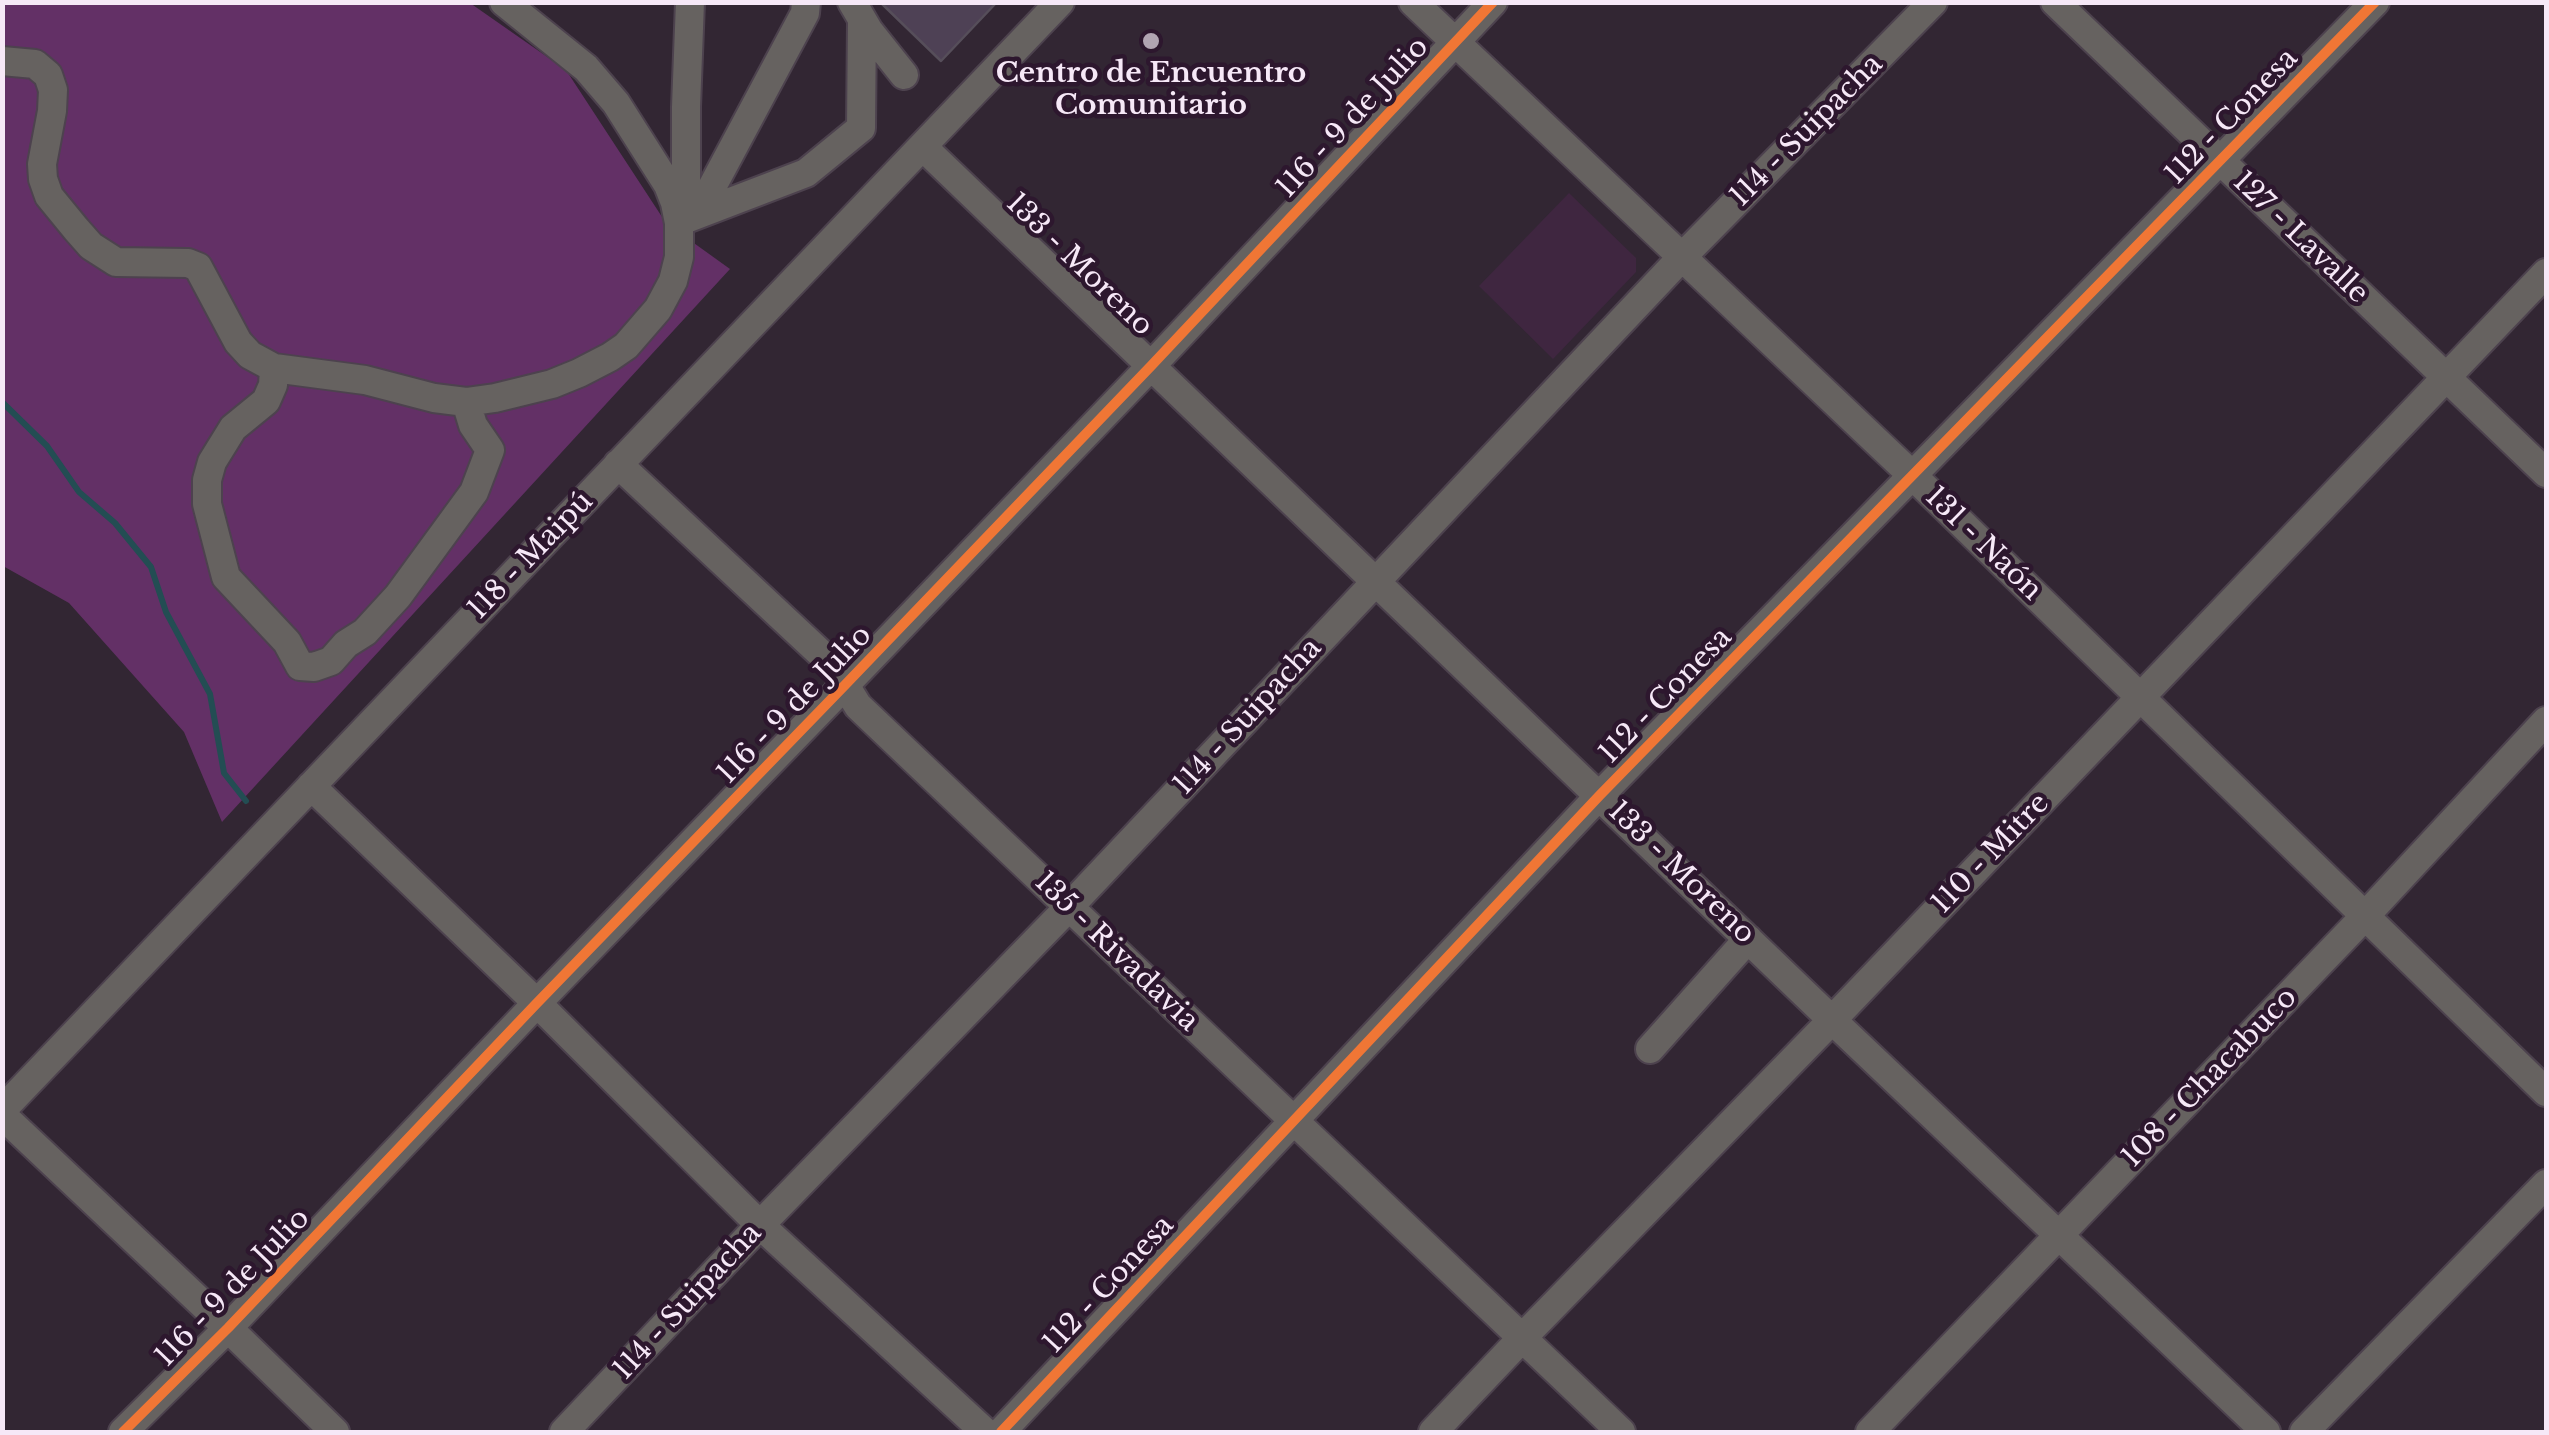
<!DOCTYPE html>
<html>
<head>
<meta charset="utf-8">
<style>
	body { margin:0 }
	#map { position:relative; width:2549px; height:1435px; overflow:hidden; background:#322633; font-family:"Libre Baskerville",serif }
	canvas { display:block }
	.frame { position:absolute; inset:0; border:5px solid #f6e8f7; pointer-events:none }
</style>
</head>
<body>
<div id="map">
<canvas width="2549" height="1435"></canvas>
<div class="frame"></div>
</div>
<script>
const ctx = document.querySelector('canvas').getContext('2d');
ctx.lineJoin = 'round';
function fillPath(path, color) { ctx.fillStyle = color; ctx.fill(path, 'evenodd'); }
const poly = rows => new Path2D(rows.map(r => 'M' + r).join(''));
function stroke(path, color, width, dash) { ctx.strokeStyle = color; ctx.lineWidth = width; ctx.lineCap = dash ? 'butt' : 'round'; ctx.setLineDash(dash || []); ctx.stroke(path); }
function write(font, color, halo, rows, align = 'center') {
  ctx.font = font + ' "Libre Baskerville",serif'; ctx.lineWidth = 9; ctx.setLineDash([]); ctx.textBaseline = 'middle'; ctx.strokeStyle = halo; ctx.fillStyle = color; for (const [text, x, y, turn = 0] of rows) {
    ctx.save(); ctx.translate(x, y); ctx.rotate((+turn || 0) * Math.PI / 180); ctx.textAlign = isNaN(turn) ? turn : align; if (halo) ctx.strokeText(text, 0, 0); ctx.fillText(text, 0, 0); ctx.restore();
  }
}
const built = poly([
	[1569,193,1636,258,1636,272,1553,359,1479,286]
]);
const green = poly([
	[3,3,470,3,566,70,666,223,730,269,222,822,184,732,69,603,3,566]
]);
const stream = poly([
	[2,402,47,446,79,492,115,523,151,567,166,612,210,694,224,773,246,801]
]);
const building = poly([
	[880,2,997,2,941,61,880,2]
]);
const minor = poly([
	[852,2,869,31,904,75],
	[1413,2,1913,476,2546,1092],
	[2055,2,2546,473],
	[2,61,35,64,48,75,53,90,52,111,42,164,43,179,49,196,76,229,91,246,116,262,188,263,198,267,238,342,250,355,274,368,365,380,434,398,466,402,495,398,552,384,579,373,610,357,626,346,658,309,673,281,679,257,679,223,675,203,668,185,616,103,586,68,504,2],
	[923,147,1832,1020,2266,1432],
	[690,215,711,189,805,13,806,2],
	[686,216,686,107,690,2],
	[686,219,806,173,861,128,862,21],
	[274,368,273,385,266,401,233,428,212,462,207,480,207,504,226,577,287,642,300,666,314,667,331,661,346,644,365,632,398,596,474,492,490,450,473,425,466,402],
	[618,464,832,664,858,706,1621,1432],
	[311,786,537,1003,760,1225,985,1432],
	[1650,1049,1748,939],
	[2,1110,1060,2],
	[2,1115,228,1328,335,1432],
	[123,1432,228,1328,537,1003,844,686,1151,366,1493,2],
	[564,1432,760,1225,1069,907,1682,257,1933,2],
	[1001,1432,1600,795,2375,2],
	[1433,1432,1523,1337,1832,1020,2546,273],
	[1870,1432,2365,916,2546,721],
	[2304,1432,2546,1184]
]);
const cycleway = poly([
	[123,1432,228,1328,537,1003,844,686,1151,366,1493,2],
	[1001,1432,1600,795,2375,2]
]);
const markers = [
	[1151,41,10,"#b1a4b2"]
];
const poiNames = [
	["Centro de Encuentro",1151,74],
	["Comunitario",1151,106]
];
const streetNames = [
	["112 - Conesa",2232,117,-46],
	["116 - 9 de Julio",1353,118,-47],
	["114 - Suipacha",1807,131,-45],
	["127 - Lavalle",2300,238,44],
	["133 - Moreno",1079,265,44],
	["131 - Naón",1983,544,44],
	["118 - Maipú",531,556,-46],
	["112 - Conesa",1666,696,-46],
	["116 - 9 de Julio",795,705,-46],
	["114 - Suipacha",1248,717,-47],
	["110 - Mitre",1991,854,-46],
	["133 - Moreno",1681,873,44],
	["135 - Rivadavia",1116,952,44],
	["108 - Chacabuco",2210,1078,-46],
	["112 - Conesa",1109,1285,-47],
	["116 - 9 de Julio",233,1288,-46],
	["114 - Suipacha",688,1302,-47]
];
fillPath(built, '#3f2640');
fillPath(green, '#633066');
stroke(stream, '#234d53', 6);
fillPath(building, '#4e4155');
stroke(building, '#564e5a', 2.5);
stroke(minor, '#4d424e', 32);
stroke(minor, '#666260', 28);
stroke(cycleway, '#f07635', 10);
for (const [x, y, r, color] of markers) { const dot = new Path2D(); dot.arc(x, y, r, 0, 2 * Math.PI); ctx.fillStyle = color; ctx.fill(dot); stroke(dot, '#2d172e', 4); }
write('bold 28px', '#f6e8f7', '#2d172e', poiNames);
write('28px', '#f6e8f7', '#2d172e', streetNames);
</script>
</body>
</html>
